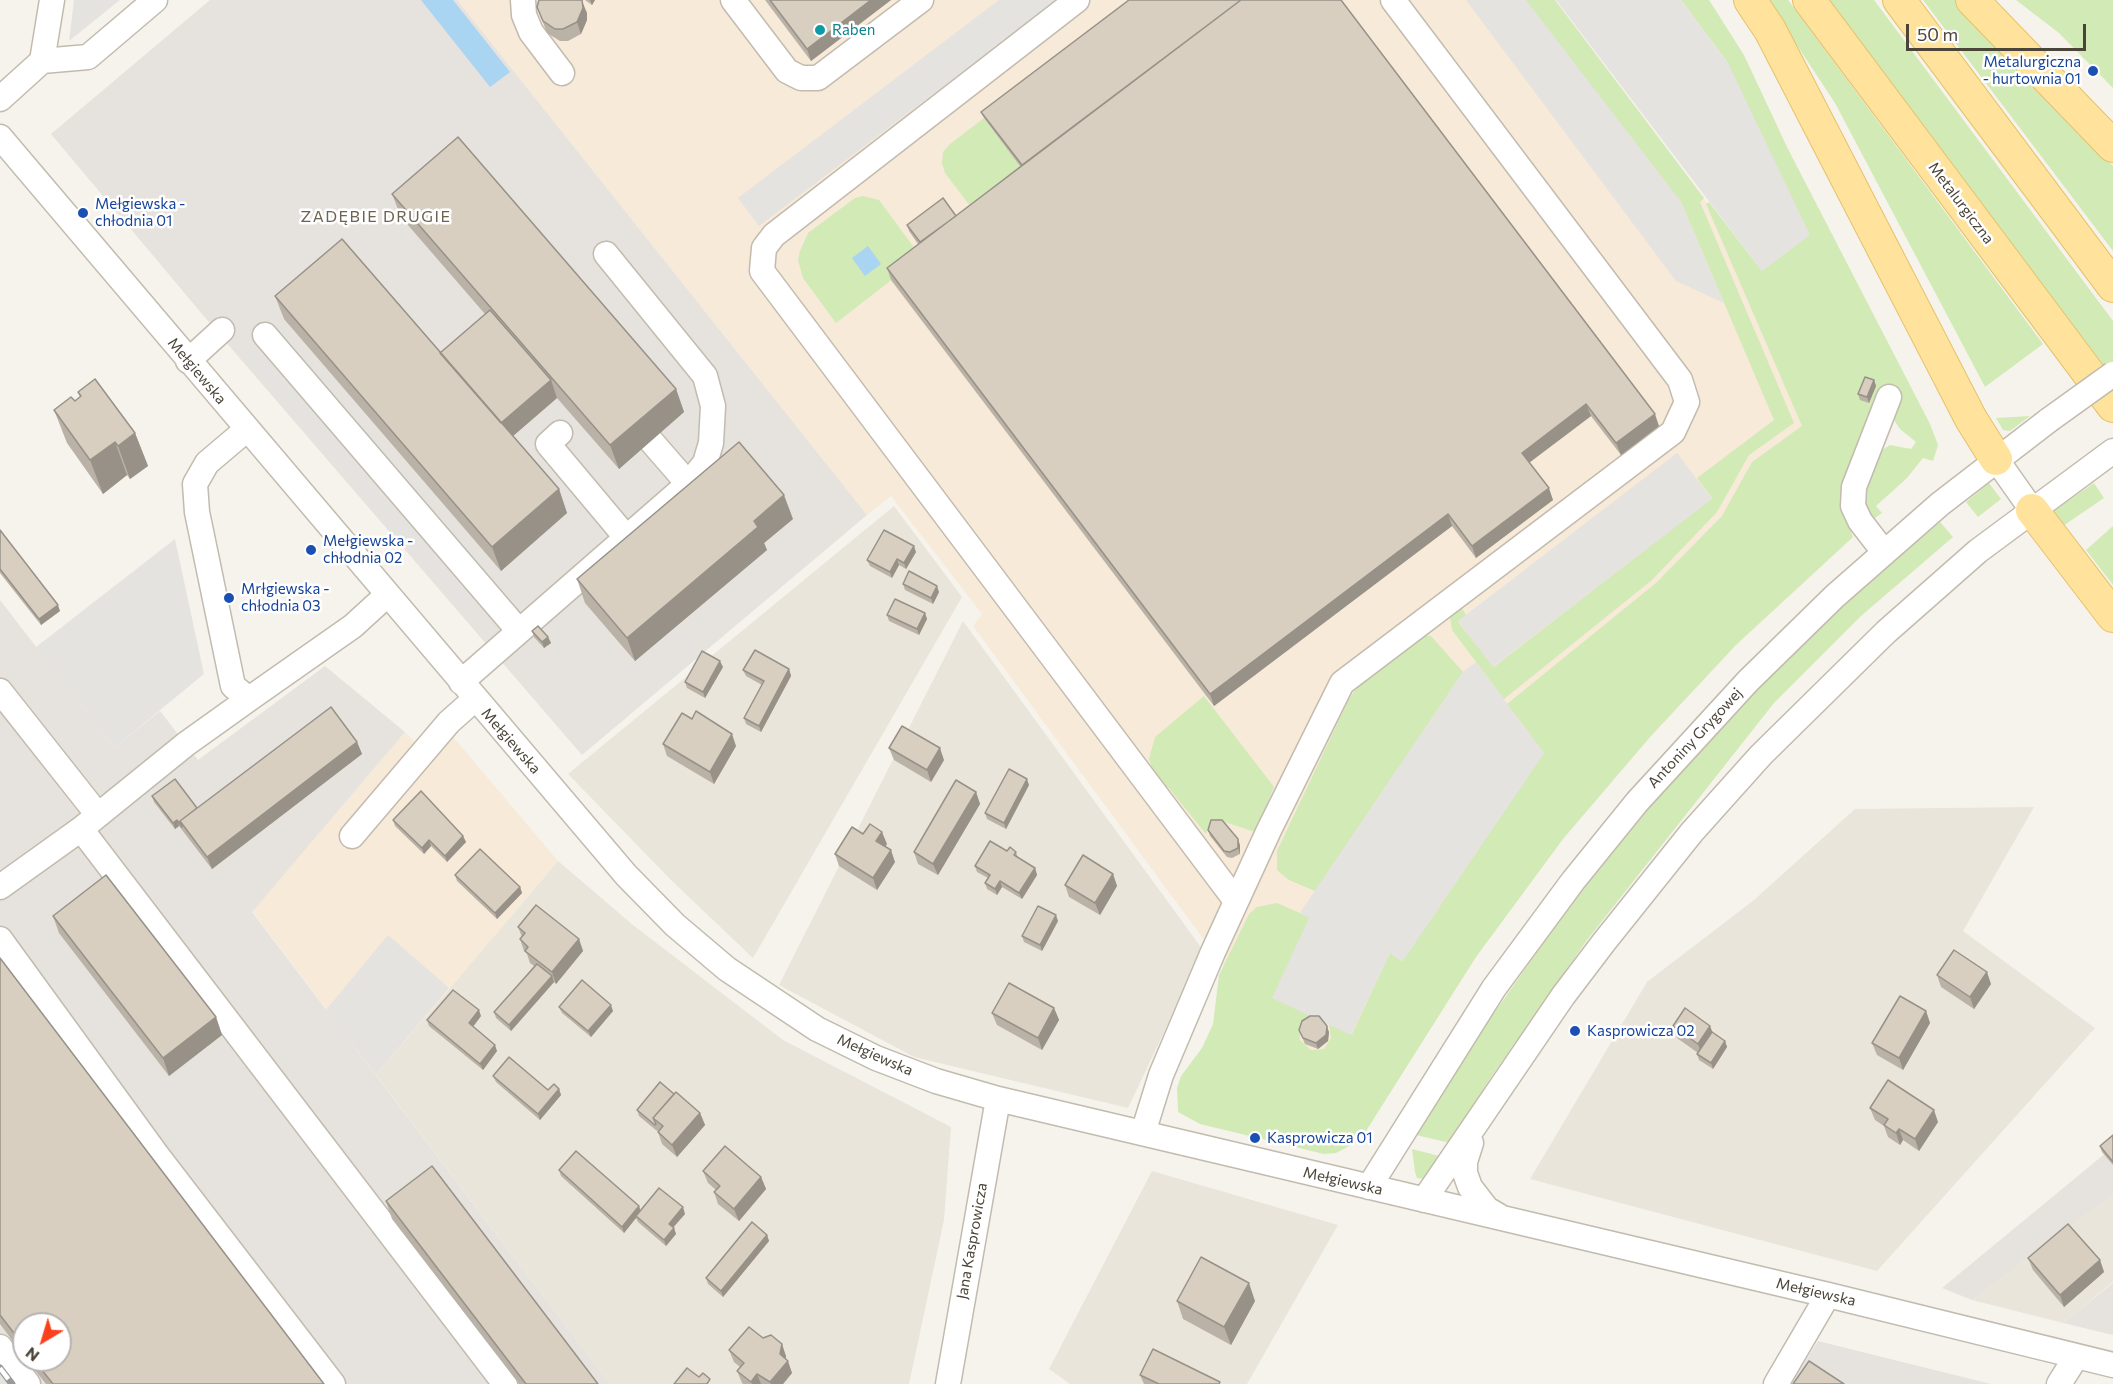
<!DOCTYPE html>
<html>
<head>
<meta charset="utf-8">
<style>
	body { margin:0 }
	#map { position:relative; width:2113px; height:1384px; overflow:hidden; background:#f6f3ec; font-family:Commissioner,sans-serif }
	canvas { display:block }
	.north { position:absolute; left:12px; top:1312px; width:60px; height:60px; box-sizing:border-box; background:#fff; border:2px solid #b7b4b0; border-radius:50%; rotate:218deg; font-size:16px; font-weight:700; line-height:24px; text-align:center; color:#4b4439 }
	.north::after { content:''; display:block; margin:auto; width:21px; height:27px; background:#fc3f1d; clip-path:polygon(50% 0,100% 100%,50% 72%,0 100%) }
	.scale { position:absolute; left:1906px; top:24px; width:180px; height:27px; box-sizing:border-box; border:3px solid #4b4439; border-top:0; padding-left:8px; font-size:18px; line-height:21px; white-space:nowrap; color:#4b4439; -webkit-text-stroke:4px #fff; paint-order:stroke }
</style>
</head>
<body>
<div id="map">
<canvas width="2113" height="1384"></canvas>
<div class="north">N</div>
<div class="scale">50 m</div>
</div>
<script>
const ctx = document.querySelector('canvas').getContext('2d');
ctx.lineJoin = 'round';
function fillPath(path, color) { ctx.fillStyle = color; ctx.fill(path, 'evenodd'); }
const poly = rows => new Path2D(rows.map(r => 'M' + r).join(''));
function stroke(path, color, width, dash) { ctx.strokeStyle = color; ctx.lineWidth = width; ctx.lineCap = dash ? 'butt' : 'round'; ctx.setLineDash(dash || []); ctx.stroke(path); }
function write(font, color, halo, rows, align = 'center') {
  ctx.font = font + ' Commissioner,sans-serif'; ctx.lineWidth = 5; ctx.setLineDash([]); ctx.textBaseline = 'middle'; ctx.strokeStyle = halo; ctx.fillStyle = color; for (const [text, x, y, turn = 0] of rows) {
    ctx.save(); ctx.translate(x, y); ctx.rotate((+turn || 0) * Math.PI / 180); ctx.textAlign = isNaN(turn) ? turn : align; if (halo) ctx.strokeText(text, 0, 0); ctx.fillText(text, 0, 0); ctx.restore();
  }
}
const residential = poly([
	[894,506,962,597,753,958,671,880,568,774],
	[963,621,1203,950,1128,1108,914,1057,779,985],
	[2034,807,1963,931,2095,1028,1877,1271,1530,1179,1647,982,1754,900,1855,809],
	[558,861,633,925,783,1040,951,1127,944,1220,909,1384,610,1384,376,1075],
	[1152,1171,1338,1225,1247,1384,1070,1384,1049,1369],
	[2113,1195,2113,1282,2063,1323,1972,1300]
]);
const commercial = poly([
	[457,0,1553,0,1711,208,1806,427,1683,600,1330,1111,973,626,982,614,891,496,867,515],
	[444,726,558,861,376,1075,252,911,405,732,425,752]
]);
const industrial = poly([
	[210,0,457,0,867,515,582,755,218,333,51,134],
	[0,600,114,748,160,711,198,760,325,666,405,732,252,912,610,1384,0,1384],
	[24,1324,60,1324,60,1360,24,1360],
	[2113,1147,2113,1195,1972,1300,1942,1288],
	[2113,1283,2113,1335,2063,1323],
	[1818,1341,1991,1384,1791,1384]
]);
const green = poly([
	[1525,0,1555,0,1704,198,1700,202,1794,423,1749,455,1717,512,1652,580,1504,699,1452,630,1450,616,1454,610,1460,605,1466,615,1458,622,1494,667,1712,498,1697,478,1774,420,1681,202],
	[1681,0,1709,0,1744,55,1787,147,1930,424,1938,445,1933,461,1923,458,1907,478,1876,506,1882,513,1875,518,1868,512,1862,497,1874,461,1882,450,1890,445,1911,449,1916,442,1900,429,1894,420,1892,408,1848,523,1853,537,1736,645,1651,736,1563,839,1476,957,1366,1131,1355,1143,1336,1153,1324,1154,1200,1124,1178,1112,1177,1088,1181,1076,1202,1048,1213,1024,1219,975,1249,914,1257,907,1277,903,1309,917,1314,1017,1300,1030,1300,1040,1311,1050,1324,1049,1331,1038,1329,1024,1352,1034,1390,953,1402,961,1544,753,1507,704,1656,583,1722,516,1752,462,1802,426,1706,204,1709,202,1762,271,1728,63],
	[1767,0,1788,0,2043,344,1985,387,1835,103],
	[1824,0,1874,0,2113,321,2113,386],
	[1923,0,1958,0,2113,166,2113,251],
	[2016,0,2113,0,2113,88,2059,33],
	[984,118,1028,176,977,215,945,173,942,163,943,152,950,144],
	[863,196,879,200,921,257,836,323,803,278,798,260,800,251,808,233,855,198],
	[2030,416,2010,431,2003,430,1996,418],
	[1989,483,2001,499,1978,517,1966,502],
	[2094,483,2104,498,2063,526,2053,511],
	[1940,522,1953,537,1861,616,1774,703,1587,940,1491,1077,1450,1143,1416,1135,1485,1026,1560,919,1622,838,1699,749,1761,684,1853,596],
	[2113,526,2113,585,2086,550],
	[1422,635,1431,636,1463,672,1315,891,1289,880,1277,870,1277,851,1349,699,1360,683],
	[1204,696,1274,787,1255,832,1222,821,1210,824,1206,834,1168,787,1165,789,1153,771,1149,759,1155,737],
	[1412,1149,1443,1157,1424,1179,1417,1178,1415,1172]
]);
const parking = poly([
	[74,0,120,0,69,41],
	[999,0,1057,0,759,226,738,198],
	[1466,0,1526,0,1681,202,1724,303,1676,281],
	[1556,0,1681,0,1728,63,1810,235,1762,271],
	[278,325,504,589,486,604,459,606,243,355],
	[1677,453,1712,499,1493,667,1458,621],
	[175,539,204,674,114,748,36,647],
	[1476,662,1544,753,1403,961,1390,953,1351,1035,1272,998,1309,918,1300,913,1463,672],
	[388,935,449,988,376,1075,326,1010]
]);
const water = poly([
	[421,0,453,0,510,72,490,87],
	[868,246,881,264,865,276,852,258]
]);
const minor = poly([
	[523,0,524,15,531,32,562,73],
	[733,0,787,71,801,78,818,78,921,0],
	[1077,0,774,235,764,248,762,271,1236,901],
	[42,61,88,57,155,0],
	[0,99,42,61,52,0],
	[0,137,626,875,675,925,727,969,817,1029,876,1058,936,1081,998,1099,1828,1295,2113,1365],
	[265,335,519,631],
	[188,361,222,330],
	[246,430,207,463,195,484,197,512,233,686,249,699,353,626,387,595],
	[560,433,548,444,636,549],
	[651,441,698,495],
	[1996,459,2032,510],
	[1884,552,1860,521,1853,506,1854,487,1889,397],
	[461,682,688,484,705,463,711,443,713,406,705,376,606,254],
	[0,691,98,815],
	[81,829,186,744,249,699],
	[352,836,449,722,475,699],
	[0,887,81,829,505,1384],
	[0,939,157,1155,333,1384],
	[1143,1133,1161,1075,1213,952,1269,830,1342,683,1673,432,1687,402,1680,380,1393,0],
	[1471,1143,1465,1162,1465,1173,1470,1187,1487,1209,1499,1216],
	[1369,1187,1494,988,1573,881,1637,802,1748,681,1835,596,1940,504,2049,420],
	[1424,1200,1563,996,1604,942,1692,832,1761,755,1886,632,1978,551,2113,451],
	[0,1347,28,1384],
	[948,1384,998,1099],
	[1776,1384,1828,1295],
	[2059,1384,2076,1357]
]);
const major = poly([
	[1750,0,1770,30,1971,419,1996,459],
	[1809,0,2113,406],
	[1899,0,2113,286],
	[1972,0,2113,146],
	[2032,510,2113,616]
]);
const rail = poly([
	[0,1368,12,1384]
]);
const minorBridge = poly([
	[2049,420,2113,374]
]);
const wall = poly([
	[585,0,595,0,592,5],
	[765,0,891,0,811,61],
	[537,7,587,13,587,20,581,34,568,41,560,41,547,33],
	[981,112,1659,426,1621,455,1591,416,1529,463,1553,500,1476,558,1452,526,1214,706,891,280,887,268,918,244,909,231,907,225,956,216,1020,166,984,118],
	[392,194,676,389,684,412,619,469,557,398,513,436,559,489,567,513,501,571,284,319,275,296,440,353,485,314,401,217],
	[1874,380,1876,386,1869,403,1860,400,1858,394],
	[78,392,135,433,148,466,130,479,127,475,103,494,67,443,54,410,75,401,80,397],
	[793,519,764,543,767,550,635,661,585,603,577,579],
	[0,530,60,611,41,625,0,573],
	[916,552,906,569,899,565,892,578,870,566,867,560],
	[903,584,939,592,933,604,905,590],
	[925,613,927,619,919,635,889,621,887,615],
	[532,631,548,637,551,643,544,648,534,637],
	[723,667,705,698,687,688,685,682],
	[789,669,791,676,761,732,746,724,744,718,762,685,746,676,743,670],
	[692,719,736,746,714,784,667,756,663,744],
	[357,742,362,754,212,869,179,826,175,829,154,802,152,796,197,808],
	[889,748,944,760,931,782,894,760],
	[1029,785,1006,829,987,819,985,813],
	[976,792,980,804,938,875,918,864,914,852],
	[393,820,463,836,466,842,447,862,431,846,424,854,395,826],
	[1208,830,1240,845,1240,854,1232,858,1227,857,1210,836],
	[863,834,887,844,885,846,895,862,877,890,839,866,835,854],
	[1007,851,1016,852,1018,858,1035,868,1037,875,1022,899,1002,887,997,895,987,889,985,883,988,878,977,872,975,866],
	[1113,874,1117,886,1100,915,1069,897,1065,885],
	[455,875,520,887,522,893,497,919,457,881],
	[53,916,216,1017,222,1035,169,1076,59,933],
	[1058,921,1042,951,1024,942,1022,936],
	[518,927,579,939,583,951,556,984,554,982,511,1031,496,1018,494,1012,534,966,530,963,527,954,524,951,520,939,522,937],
	[0,958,324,1384,46,1384,27,1360,60,1360,24,1324,24,1356,0,1324],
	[1937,975,1991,984,1974,1009,1941,987],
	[559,1007,613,1011,591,1037,562,1013],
	[1054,1008,1059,1020,1042,1050,997,1025,992,1013],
	[1926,1011,1930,1023,1903,1070,1877,1055,1872,1043],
	[481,1016,473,1027,497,1051,483,1070,429,1026,427,1020],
	[1673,1026,1712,1032,1725,1041,1727,1047,1713,1069,1699,1060,1697,1054,1698,1053,1677,1038],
	[1299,1030,1329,1032,1328,1041,1318,1049,1305,1044],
	[493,1076,548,1090,559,1089,561,1095,540,1120,496,1082],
	[674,1094,700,1113,705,1125,677,1157,662,1144,658,1132,659,1131,658,1130,657,1131,639,1116,637,1110],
	[1870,1108,1938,1122,1919,1151,1903,1140,1900,1145,1888,1137,1884,1126,1875,1120],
	[2113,1135,2113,1165,2102,1152,2100,1146],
	[559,1170,639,1206,640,1210,685,1214,673,1227,676,1234,666,1246,638,1222,636,1218,624,1233,561,1176],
	[703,1171,761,1177,766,1189,739,1221,718,1204,714,1192,716,1190,708,1183],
	[386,1201,598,1384,519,1384,392,1219],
	[767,1235,769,1241,723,1297,708,1284,706,1278],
	[2028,1258,2100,1260,2104,1272,2064,1307,2033,1270],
	[1177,1301,1255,1301,1231,1345,1183,1319],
	[763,1338,786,1356,786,1359,792,1373,783,1384,743,1384,742,1383,737,1371,740,1367,734,1362,729,1350],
	[1140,1375,1220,1384,1144,1384]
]);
const shadedWall = poly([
	[590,0,595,0,592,5],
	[871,0,891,0,811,61,807,49],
	[582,1,587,13,587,20,581,34,577,22],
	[551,380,557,398,506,442,499,424],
	[1874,380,1876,386,1869,403,1867,397],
	[676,389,684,412,619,469,610,445],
	[1586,404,1591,416,1526,465,1522,453],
	[1655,414,1659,426,1621,455,1616,443],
	[135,433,148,466,130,479,118,446],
	[115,442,127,475,103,494,90,460],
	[1549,488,1553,500,1476,558,1472,546],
	[559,489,567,513,501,571,492,547],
	[784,495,793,519,764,543,767,550,635,661,627,638,754,521],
	[1448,514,1452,526,1214,706,1210,694],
	[914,546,916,552,906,569,904,563],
	[897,559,899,565,892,578,890,572],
	[937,586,939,592,933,604,931,598],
	[58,605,60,611,41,625,39,619],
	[925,613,927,619,919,635,917,629],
	[548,637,551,643,544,648,542,642],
	[720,661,723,667,705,698,703,692],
	[789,669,791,676,761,732,759,726],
	[732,734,736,746,714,784,710,772],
	[357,742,362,754,212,869,207,857],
	[940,748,944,760,931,782,927,770],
	[1027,779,1029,785,1006,829,1004,823],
	[976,792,980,804,938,875,933,864],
	[177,820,179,826,175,829,173,823],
	[882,832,887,844,881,853,876,841],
	[463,836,466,842,447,862,445,856],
	[1238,839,1240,845,1240,854,1238,848],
	[429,840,431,846,424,854,422,848],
	[891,850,895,862,877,890,873,878],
	[1035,868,1037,875,1022,899,1019,893],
	[1113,874,1117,886,1100,915,1095,903],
	[1000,881,1002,887,997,895,995,889],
	[520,887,522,893,497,919,495,913],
	[1056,915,1058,921,1042,951,1040,945],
	[579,939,583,951,556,984,552,972],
	[1987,972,1991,984,1974,1009,1970,997],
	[552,976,554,982,511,1031,509,1025],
	[611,1005,613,1011,591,1037,588,1031],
	[1054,1008,1059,1020,1042,1050,1038,1038],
	[479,1010,481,1016,471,1029,469,1023],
	[1926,1011,1930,1023,1903,1070,1899,1058],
	[216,1017,222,1035,169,1076,163,1058],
	[1327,1026,1329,1032,1328,1041,1318,1049,1316,1043],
	[1710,1026,1715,1038,1702,1056,1698,1044],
	[1725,1041,1727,1047,1713,1069,1711,1063],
	[495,1045,497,1051,483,1070,480,1064],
	[559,1089,561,1095,540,1120,538,1114],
	[1934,1110,1938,1122,1919,1151,1915,1139],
	[700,1113,705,1125,677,1157,672,1145],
	[1899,1129,1903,1140,1900,1145,1896,1133],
	[761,1177,766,1189,739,1221,734,1209],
	[639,1206,641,1212,636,1216,636,1218,624,1233,622,1227],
	[683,1207,685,1214,671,1230,669,1224],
	[674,1228,676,1234,666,1246,664,1240],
	[767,1235,769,1241,723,1297,721,1291],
	[2100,1260,2104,1272,2064,1307,2060,1295],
	[1249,1283,1255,1301,1231,1345,1224,1327],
	[782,1344,786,1356,784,1366,788,1361,792,1373,783,1384,771,1384,770,1382],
	[757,1374,761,1384,752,1384,751,1382]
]);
const building = poly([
	[539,0,582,0,583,8,577,22,563,29,555,29,543,21,537,7,539,0],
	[770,0,871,0,807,49,770,0],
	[1129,0,1241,0,1022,165,981,112,1129,0],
	[1241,0,1341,0,1655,414,1616,443,1586,404,1522,453,1549,488,1472,546,1448,514,1210,694,887,268,1241,0],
	[458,137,676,389,610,445,392,194,458,137],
	[943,198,956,216,920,242,907,225,943,198],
	[342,239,559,489,492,547,275,296,342,239],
	[490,310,551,380,501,423,440,353,490,310],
	[1865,377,1874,380,1867,397,1858,394,1865,377],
	[95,379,135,433,118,446,115,442,90,460,54,410,71,397,75,401,81,396,78,392,95,379],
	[739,442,784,495,754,521,758,527,627,638,577,579,739,442],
	[0,530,58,605,39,619,0,569,0,530],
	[884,530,914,546,904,563,897,559,890,572,867,560,884,530],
	[909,571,937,586,931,598,903,584,909,571],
	[895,599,925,613,917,629,887,615,895,599],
	[538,626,548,637,542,642,532,631,538,626],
	[755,650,789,669,759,726,744,718,764,681,743,670,755,650],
	[702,651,720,661,703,692,685,682,702,651],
	[331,707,357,742,207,857,180,821,331,707],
	[696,711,732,734,710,772,663,744,682,713,692,719,696,711],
	[902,726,940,748,927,770,889,748,902,726],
	[1009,769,1027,779,1004,823,985,813,1009,769],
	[175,779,197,808,180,821,182,827,177,820,173,823,152,796,175,779],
	[956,780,976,792,933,864,914,852,956,780],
	[421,791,463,836,445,856,429,840,422,848,393,820,421,791],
	[1211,820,1222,820,1238,839,1238,848,1230,852,1224,851,1208,830,1211,820],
	[870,824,882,832,876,841,891,850,873,878,835,854,852,827,863,834,870,824],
	[990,841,1007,851,1010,847,1016,852,1014,855,1035,868,1019,893,1000,881,995,889,985,883,990,875,975,866,990,841],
	[480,849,520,887,495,913,455,875,480,849],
	[1083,855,1113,874,1095,903,1065,885,1083,855],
	[106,875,216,1017,163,1058,53,916,106,875],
	[536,905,579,939,552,972,525,951,528,947,520,939,525,933,518,927,536,905],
	[1038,906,1056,915,1040,945,1022,936,1038,906],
	[1954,950,1987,972,1970,997,1937,975,1954,950],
	[0,958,324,1384,53,1384,34,1360,60,1360,60,1324,24,1324,24,1346,0,1315,0,958],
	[537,964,552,976,509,1025,494,1012,537,964],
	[582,980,611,1005,588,1031,559,1007,582,980],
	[1009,983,1054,1008,1038,1038,992,1013,1009,983],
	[453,990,479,1010,469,1023,495,1045,480,1064,427,1020,453,990],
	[1900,996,1926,1011,1899,1058,1872,1043,1900,996],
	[1685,1008,1710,1026,1698,1044,1673,1026,1685,1008],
	[1310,1016,1319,1016,1327,1026,1326,1035,1316,1043,1303,1038,1299,1030,1302,1021,1310,1016],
	[1712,1032,1725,1041,1711,1063,1697,1054,1712,1032],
	[509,1057,548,1090,554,1084,559,1089,538,1114,493,1076,509,1057],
	[1888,1080,1934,1110,1915,1139,1899,1129,1896,1133,1884,1125,1888,1119,1870,1108,1888,1080],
	[660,1082,674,1094,653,1118,656,1124,655,1125,637,1110,660,1082],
	[676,1092,700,1113,672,1145,658,1132,663,1126,653,1118,676,1092],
	[2113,1135,2113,1162,2100,1146,2113,1135],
	[725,1146,761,1177,734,1209,714,1192,720,1186,703,1171,725,1146],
	[576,1151,639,1206,622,1227,559,1170,576,1151],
	[432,1166,598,1384,526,1384,386,1201,432,1166],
	[659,1188,683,1207,669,1224,674,1228,664,1240,636,1216,659,1188],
	[752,1222,767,1235,721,1291,706,1278,752,1222],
	[2068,1224,2100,1260,2060,1295,2028,1258,2068,1224],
	[1201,1257,1249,1283,1224,1327,1177,1301,1201,1257],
	[749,1327,763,1338,771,1335,782,1344,780,1354,788,1361,770,1382,757,1374,751,1382,737,1371,744,1363,729,1350,749,1327],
	[1153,1349,1220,1382,1219,1384,1159,1384,1140,1375,1153,1349],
	[1809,1361,1844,1384,1793,1384,1809,1361],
	[687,1368,699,1377,703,1373,710,1379,707,1384,674,1384,687,1368]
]);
const markers = [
	[820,30,6,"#0f9aa8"],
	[2093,71,6,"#1a4fb4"],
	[83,213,6,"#1a4fb4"],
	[311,550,6,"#1a4fb4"],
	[229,598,6,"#1a4fb4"],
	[1575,1031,6,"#1a4fb4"],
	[1255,1138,6,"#1a4fb4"]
];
const cultureNames = [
	["Raben",832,30]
];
const transitNames = [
	["Metalurgiczna",2081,62,"right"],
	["- hurtownia 01",2081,79,"right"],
	["Mełgiewska -",95,204],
	["chłodnia 01",95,221],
	["Mełgiewska -",323,541],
	["chłodnia 02",323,558],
	["Mrłgiewska -",241,589],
	["chłodnia 03",241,606],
	["Kasprowicza 02",1587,1031],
	["Kasprowicza 01",1267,1138]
];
const streetNames = [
	["Metalurgiczna",1961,203,53],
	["Mełgiewska",197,371,50],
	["Antoniny Grygowej",1695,738,-47],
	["Mełgiewska",511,741,49],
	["Mełgiewska",875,1055,24],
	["Mełgiewska",1343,1181,13],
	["Jana Kasprowicza",972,1241,-80],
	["Mełgiewska",1816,1292,13]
];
const neighbourhoodNames = [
	["ZADĘBIE DRUGIE",376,217]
];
fillPath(residential, '#eae5da');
fillPath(commercial, '#f7ead8');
fillPath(industrial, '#e6e2dd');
fillPath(green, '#d2eab5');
fillPath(parking, '#e5e3e0');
fillPath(water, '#a9d4f2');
stroke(minor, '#c2bbae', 27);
stroke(major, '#e6c16a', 34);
stroke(minor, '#fff', 24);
stroke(major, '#ffe39c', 32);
stroke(rail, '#9a9a9a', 7);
stroke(rail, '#fff', 4.5, [14]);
stroke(minorBridge, '#c2bbae', 27, []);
stroke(minorBridge, '#fff', 24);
fillPath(wall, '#bab2a6');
fillPath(shadedWall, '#979187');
fillPath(building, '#d8cfc1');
stroke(building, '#979187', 1.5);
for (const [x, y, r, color] of markers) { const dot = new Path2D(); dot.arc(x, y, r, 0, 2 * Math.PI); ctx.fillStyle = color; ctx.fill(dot); stroke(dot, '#fff', 2); }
write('15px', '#0d838f', '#fff', cultureNames, 'left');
write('15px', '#164399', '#fff', transitNames, 'left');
write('15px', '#4b4439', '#fff', streetNames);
ctx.letterSpacing = '1.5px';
write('16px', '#6e6250', '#fff', neighbourhoodNames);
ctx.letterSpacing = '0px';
</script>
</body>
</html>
